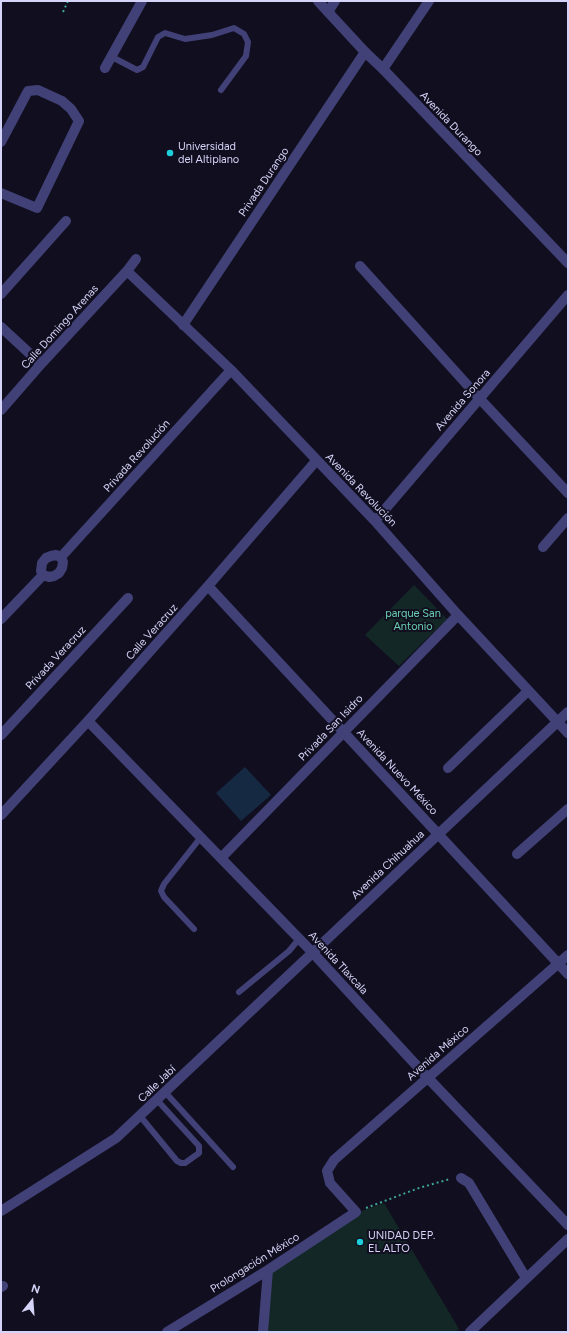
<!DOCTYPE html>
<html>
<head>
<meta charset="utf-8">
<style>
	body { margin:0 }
	#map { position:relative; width:569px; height:1333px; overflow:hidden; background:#110f1f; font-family:Figtree,sans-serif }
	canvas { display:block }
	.frame { position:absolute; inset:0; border:2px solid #d6d3f9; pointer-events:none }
	.north { position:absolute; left:12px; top:1281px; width:40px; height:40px; -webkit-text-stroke:3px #110f1f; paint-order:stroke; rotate:17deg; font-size:11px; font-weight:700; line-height:16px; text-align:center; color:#d6d3f9 }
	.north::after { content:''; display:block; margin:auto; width:14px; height:18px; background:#d6d3f9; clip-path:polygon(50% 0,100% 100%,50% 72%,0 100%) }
</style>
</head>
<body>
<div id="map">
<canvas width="569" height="1333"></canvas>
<div class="frame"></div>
<div class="north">N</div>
</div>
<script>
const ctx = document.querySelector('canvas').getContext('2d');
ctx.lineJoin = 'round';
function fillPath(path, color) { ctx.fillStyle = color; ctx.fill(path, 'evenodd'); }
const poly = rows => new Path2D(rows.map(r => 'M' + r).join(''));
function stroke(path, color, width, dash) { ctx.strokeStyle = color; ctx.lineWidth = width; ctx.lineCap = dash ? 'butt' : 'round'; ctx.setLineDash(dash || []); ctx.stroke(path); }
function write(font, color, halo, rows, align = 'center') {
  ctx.font = font + ' Figtree,sans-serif'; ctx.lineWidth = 4; ctx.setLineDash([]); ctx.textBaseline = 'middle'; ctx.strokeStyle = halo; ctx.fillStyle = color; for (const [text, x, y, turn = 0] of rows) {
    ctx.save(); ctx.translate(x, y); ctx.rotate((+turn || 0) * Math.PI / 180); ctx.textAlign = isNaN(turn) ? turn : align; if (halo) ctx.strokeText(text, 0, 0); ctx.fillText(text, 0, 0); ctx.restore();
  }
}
const green = poly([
	[414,585,447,619,399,666,365,635],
	[384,1203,459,1329,455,1332,264,1332,269,1270,356,1213]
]);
const water = poly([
	[245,767,271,795,241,821,216,793]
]);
const path = poly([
	[63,12,68,1],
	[366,1208,419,1188,450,1179]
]);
const service = poly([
	[112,57,137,70,143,67,158,37,165,33,185,39,212,35,234,28,244,34,248,42,246,56,221,90],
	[194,929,164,897,161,891,164,884,201,837],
	[239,992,289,951,299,939],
	[165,1092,233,1167],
	[140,1116,177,1161,181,1163,185,1163,199,1153,199,1146,157,1100]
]);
const minor = poly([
	[328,12,335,1],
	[105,68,142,1],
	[383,69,429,1],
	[1,142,28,91,38,90,62,101,71,109,79,121,37,208,1,193],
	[360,266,480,399,568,493],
	[127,271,231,370,375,521,458,615,568,733],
	[1,294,66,221],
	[183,325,365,52],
	[1,327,41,364],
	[1,410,41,364,127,271,136,259],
	[375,521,568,295],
	[543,547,568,518],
	[61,557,231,370],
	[43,575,49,577,54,576,59,573,62,568,63,562,61,557],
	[43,575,41,571,42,563,46,558,51,556,56,555,61,557],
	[208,586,568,974],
	[1,619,43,575],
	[88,721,313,953,428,1078,568,1225],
	[1,735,128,598],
	[448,768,528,691],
	[1,815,88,721,208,586,316,461],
	[517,854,568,809],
	[221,858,458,615],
	[461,1178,469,1183,526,1278],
	[1,1211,116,1138,568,712],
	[1,1287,3,1286],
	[167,1332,268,1270,356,1212,330,1183,327,1171,334,1160,568,955],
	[263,1332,268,1270],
	[470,1332,568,1239]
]);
const tertiary = poly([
	[318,1,365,52,383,69,568,263]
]);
const markers = [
	[170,153,4,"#1dd0db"],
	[360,1242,4,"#1dd0db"]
];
const streetNames = [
	["Avenida Durango",451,124,46],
	["Privada Durango",264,182,-56],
	["Calle Domingo Arenas",60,327,-48],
	["Avenida Sonora",463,400,-49],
	["Privada Revolución",137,456,-48],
	["Avenida Revolución",361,490,46],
	["Calle Veracruz",152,632,-48],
	["Privada Veracruz",56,658,-47],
	["Privada San Isidro",331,728,-46],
	["Avenida Nuevo México",397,772,47],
	["Avenida Chihuahua",388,865,-43],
	["Avenida Tlaxcala",338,963,47],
	["Avenida México",438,1053,-41],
	["Calle Jabí",157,1084,-44],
	["Prolongación México",255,1263,-32]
];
const poiNames = [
	["Universidad",178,147],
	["del Altiplano",178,160],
	["UNIDAD DEP.",368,1236],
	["EL ALTO",368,1249]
];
const parkNames = [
	["parque San",413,614],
	["Antonio",413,627]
];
fillPath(green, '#132826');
fillPath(water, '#152943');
stroke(path, '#3da399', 2, [2, 3]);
stroke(service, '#414178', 6);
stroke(minor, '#414178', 10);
stroke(tertiary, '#414178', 10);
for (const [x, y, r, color] of markers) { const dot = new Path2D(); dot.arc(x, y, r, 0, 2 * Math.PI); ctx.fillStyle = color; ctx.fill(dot); stroke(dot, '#110f1f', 1.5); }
write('11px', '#d6d3f9', '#110f1f', streetNames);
write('11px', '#d6d3f9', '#110f1f', poiNames, 'left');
write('11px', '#69cfb1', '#110f1f', parkNames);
</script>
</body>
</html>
